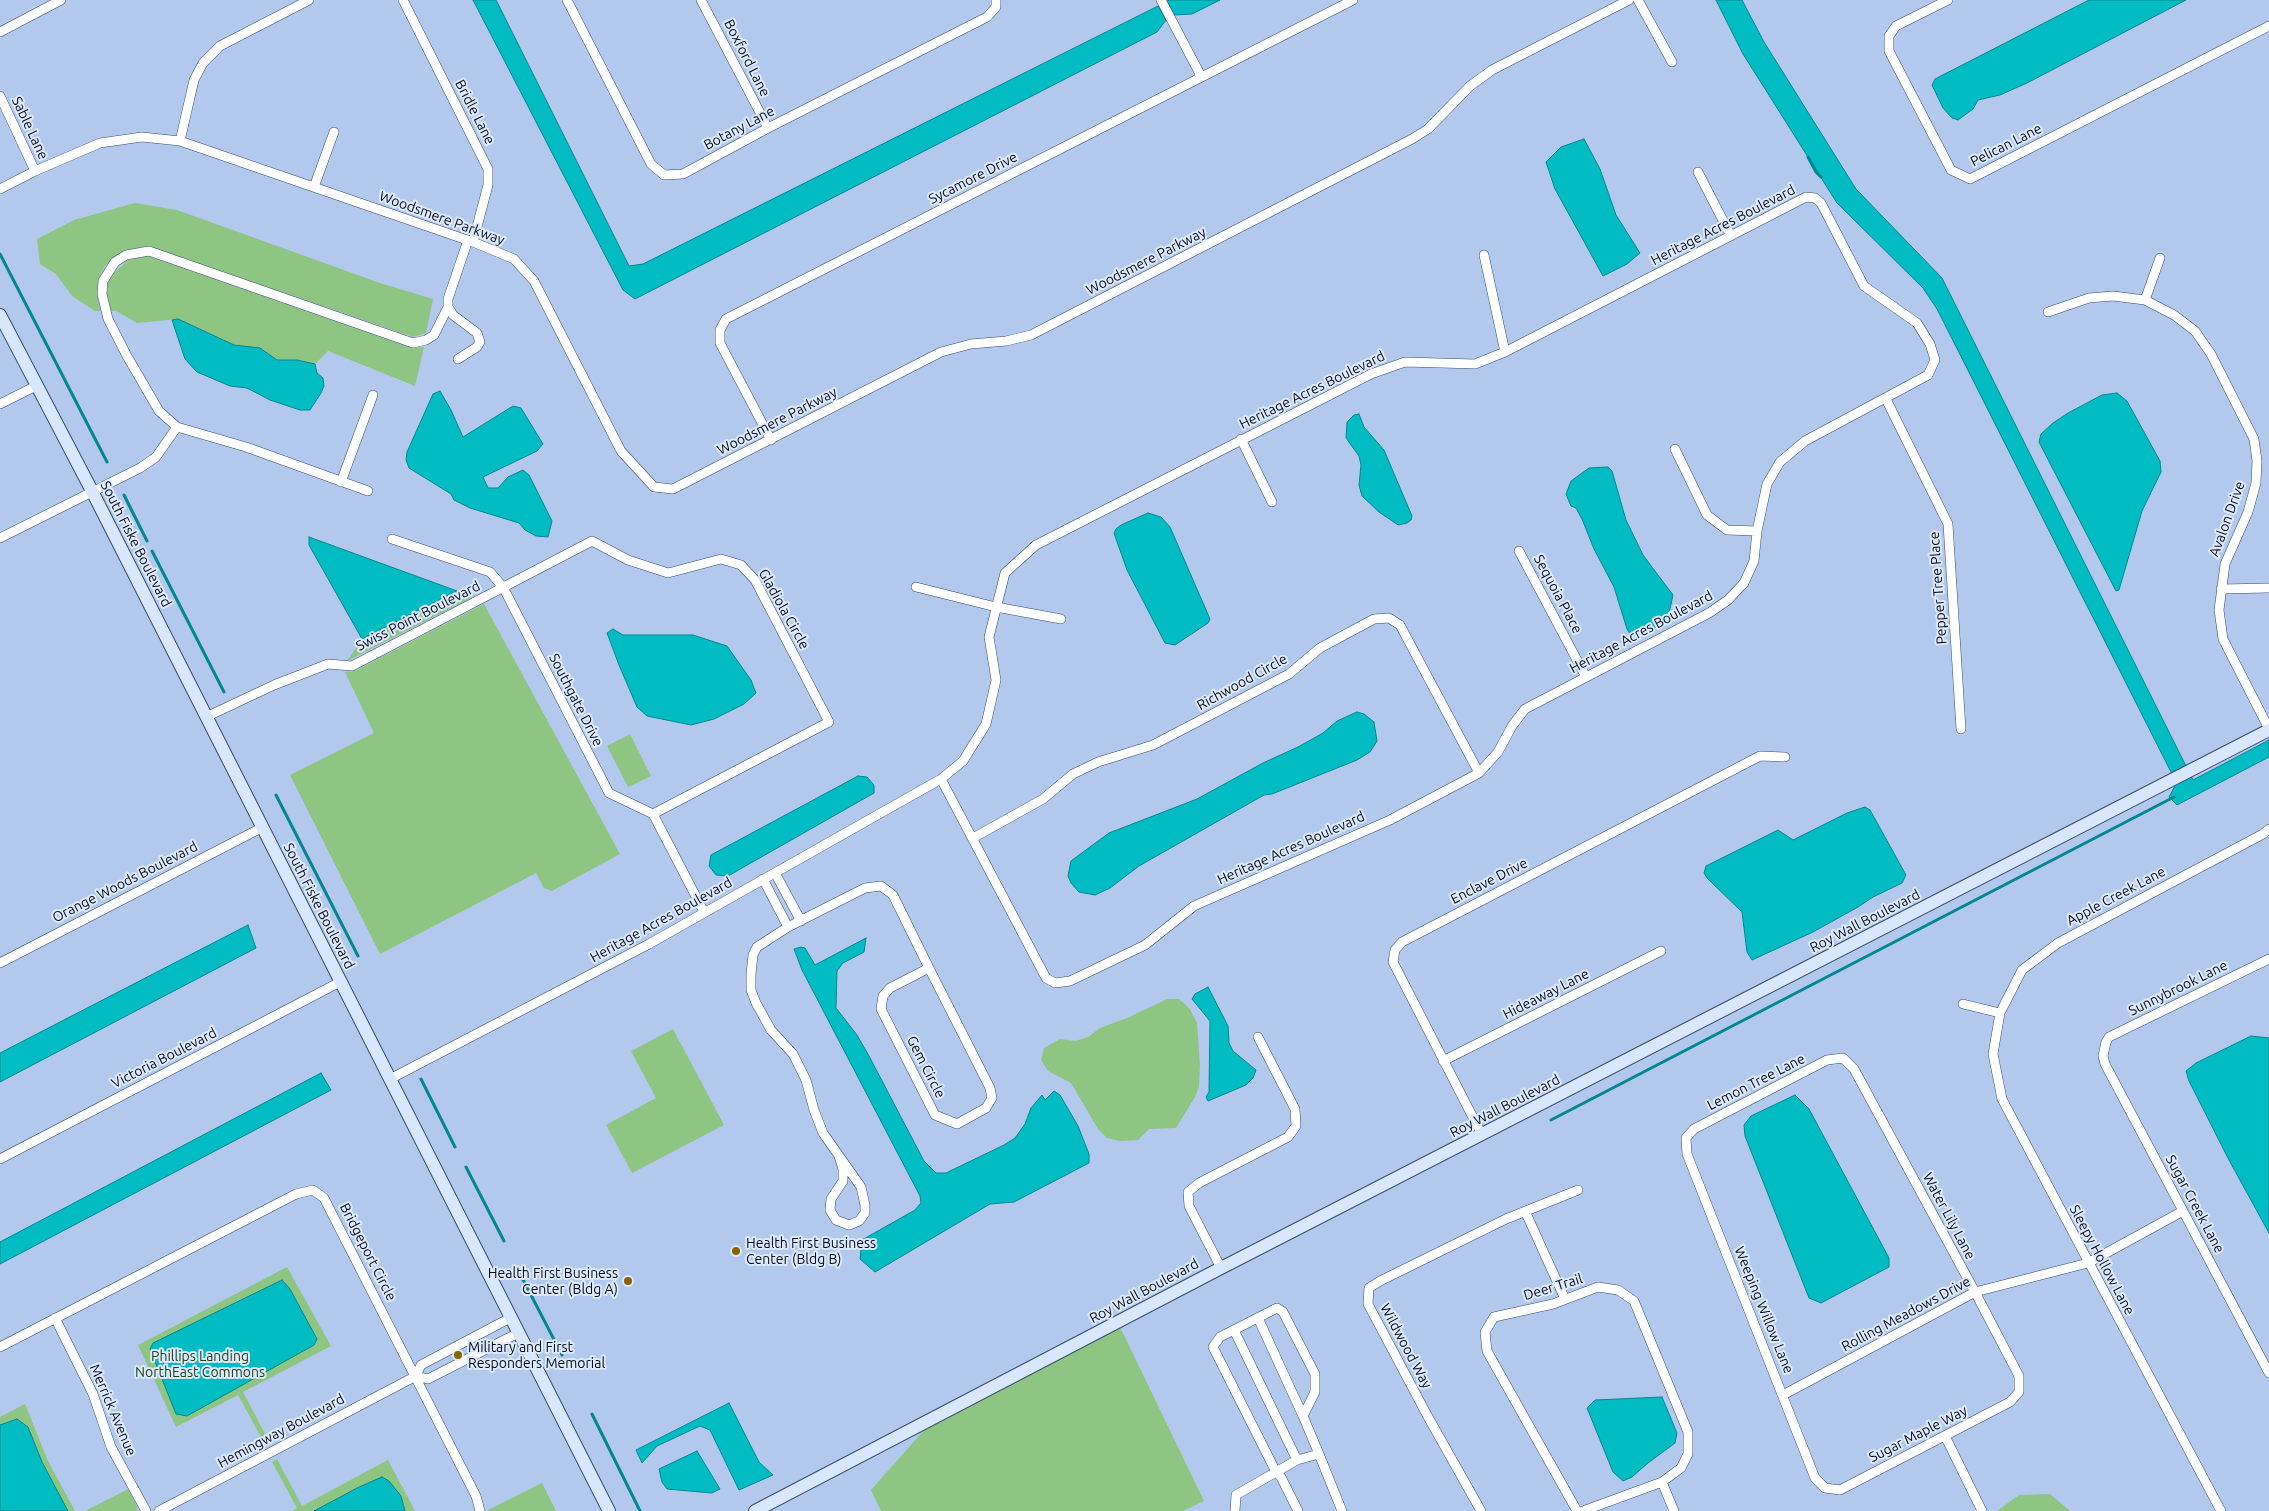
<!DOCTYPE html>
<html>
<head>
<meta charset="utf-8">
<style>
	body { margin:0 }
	canvas { display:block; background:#b2c9ed }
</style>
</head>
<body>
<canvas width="2269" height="1511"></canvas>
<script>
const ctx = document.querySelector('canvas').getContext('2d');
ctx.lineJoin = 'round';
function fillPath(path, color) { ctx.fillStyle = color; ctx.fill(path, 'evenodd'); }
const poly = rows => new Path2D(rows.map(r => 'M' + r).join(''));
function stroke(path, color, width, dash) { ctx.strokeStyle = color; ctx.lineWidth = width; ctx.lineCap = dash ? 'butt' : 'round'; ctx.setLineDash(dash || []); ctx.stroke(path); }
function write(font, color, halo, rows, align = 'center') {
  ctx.font = font + ' Ubuntu,sans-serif'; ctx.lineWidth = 4; ctx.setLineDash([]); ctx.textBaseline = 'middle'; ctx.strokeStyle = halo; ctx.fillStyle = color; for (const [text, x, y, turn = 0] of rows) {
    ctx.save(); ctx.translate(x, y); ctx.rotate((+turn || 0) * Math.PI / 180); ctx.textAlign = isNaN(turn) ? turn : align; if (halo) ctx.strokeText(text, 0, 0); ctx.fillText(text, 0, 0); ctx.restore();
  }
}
const green = poly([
	[135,203,177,210,380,283,433,299,426,333,413,337,148,246,123,251,105,266,98,280,97,294,100,311,95,311,72,296,56,274,40,264,37,239,74,220],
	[148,256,412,348,424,347,415,386,328,351,315,364,297,360,277,360,260,348,234,345,178,319,137,323,116,311,111,311,107,294,108,283,113,274,128,260],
	[457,591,471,598,347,661,362,639],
	[484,604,620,854,552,891,544,888,536,873,380,954,290,775,374,733,345,672,355,671,368,664],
	[630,734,651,776,628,787,607,746],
	[1167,999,1179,999,1190,1009,1197,1023,1200,1066,1199,1087,1195,1097,1176,1128,1149,1129,1138,1140,1120,1141,1107,1138,1098,1129,1071,1083,1048,1071,1041,1060,1044,1048,1060,1039,1075,1041,1088,1037,1100,1028,1127,1018],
	[673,1029,724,1125,632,1173,606,1125,656,1098,631,1051],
	[287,1267,331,1346,243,1392,270,1443,266,1446,238,1395,176,1427,138,1345],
	[1120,1327,1204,1501,1183,1511,881,1511,871,1490,925,1429],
	[25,1404,48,1461,75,1511,0,1511,0,1417],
	[277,1459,302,1506,388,1460,415,1511,292,1511,297,1508,272,1462],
	[542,1483,556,1511,488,1511,488,1510],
	[128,1489,137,1506,137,1511,85,1511],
	[2050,1494,2070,1511,1997,1511,2019,1495]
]);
const water = poly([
	[473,0,496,0,629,266,643,264,1158,6,1166,20,1157,32,635,299,623,290,473,0],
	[1170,0,1220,0,1192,14,1174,15,1167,1,1170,0],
	[1716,0,1742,0,1764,42,1856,189,1942,278,2186,766,2172,774,1937,309,1923,288,1837,203,1743,54,1716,0],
	[2089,0,2186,0,2027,83,2000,95,1978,100,1973,109,1958,120,1952,118,1943,108,1932,85,1935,79,2089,0],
	[1584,139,1600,169,1616,215,1640,253,1627,264,1603,276,1555,189,1546,162,1561,147,1584,139],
	[178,319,234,345,260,348,277,360,297,360,315,364,317,373,323,378,324,386,321,393,310,410,300,410,270,400,247,388,230,386,197,372,185,359,172,320,178,319],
	[440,391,451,410,463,437,513,406,521,408,543,444,537,451,483,477,488,488,498,488,508,477,523,470,529,475,552,521,548,537,536,536,525,530,519,523,470,508,454,500,451,494,409,468,406,460,407,452,433,394,440,391],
	[2117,393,2127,401,2160,461,2161,472,2142,511,2119,590,2116,591,2039,442,2041,434,2053,423,2068,413,2102,395,2117,393],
	[1359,414,1364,427,1384,450,1412,516,1411,520,1407,523,1398,525,1379,512,1362,496,1359,485,1361,465,1359,456,1346,438,1347,422,1354,415,1359,414],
	[1608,467,1612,471,1626,520,1643,555,1673,595,1667,622,1637,636,1630,634,1627,629,1614,587,1594,549,1582,519,1576,508,1571,506,1566,494,1571,481,1589,468,1608,467],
	[1148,513,1161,517,1170,527,1210,619,1208,623,1175,645,1165,643,1127,570,1114,533,1116,529,1121,525,1148,513],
	[309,537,372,560,457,591,362,639,309,545,309,537],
	[613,629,623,635,693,635,727,646,751,680,756,693,744,704,714,719,691,725,647,716,637,707,619,665,607,633,613,629],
	[1357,712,1364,714,1374,722,1377,741,1370,752,1357,760,1272,794,1264,795,1139,866,1110,888,1095,895,1079,892,1071,883,1068,876,1071,861,1109,833,1197,799,1263,763,1298,747,1323,733,1337,721,1357,712],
	[2269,740,2269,757,2177,805,2169,797,2176,784,2191,776,2193,780,2269,740],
	[858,776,867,777,874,785,874,793,728,876,716,875,709,866,711,855,858,776],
	[1865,807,1870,810,1906,875,1902,883,1873,897,1858,907,1813,932,1752,960,1747,952,1742,912,1707,878,1704,873,1706,866,1778,830,1793,840,1847,813,1865,807],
	[248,925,256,948,0,1082,0,1053,248,925],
	[866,938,864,952,843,963,837,971,836,1008,857,1035,869,1056,924,1161,936,1173,946,1173,1004,1145,1015,1138,1025,1124,1031,1108,1042,1095,1045,1100,1054,1091,1060,1095,1078,1126,1089,1154,1089,1163,1014,1202,990,1204,875,1272,860,1259,862,1240,915,1210,921,1203,920,1196,802,970,794,949,801,947,805,948,815,965,866,938],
	[1208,987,1228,1026,1229,1043,1233,1051,1256,1070,1253,1078,1246,1085,1208,1101,1206,1097,1209,1092,1210,1021,1192,999,1195,994,1208,987],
	[2251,1036,2269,1038,2269,1233,2229,1160,2189,1081,2186,1071,2196,1063,2251,1036],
	[321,1073,331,1090,0,1264,0,1242,321,1073],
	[1795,1095,1809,1109,1889,1258,1889,1267,1821,1303,1809,1298,1745,1136,1744,1125,1751,1116,1795,1095],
	[282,1280,290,1289,317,1339,314,1345,187,1416,176,1414,150,1349,153,1343,282,1280],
	[1662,1397,1677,1433,1675,1443,1648,1463,1632,1477,1623,1481,1613,1472,1587,1408,1595,1400,1662,1397],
	[729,1403,759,1462,773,1475,739,1490,710,1430,700,1426,657,1446,642,1463,636,1450,729,1403],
	[17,1419,28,1427,42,1462,68,1511,0,1511,0,1425,17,1419],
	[697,1451,720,1489,712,1493,667,1489,662,1482,659,1469,697,1451],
	[382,1477,389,1481,401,1496,405,1511,314,1511,359,1487,382,1477]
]);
const stream = poly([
	[1808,157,1816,172,1821,177],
	[0,254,107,462],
	[124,495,147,541],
	[152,551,224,692],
	[276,795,358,956],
	[421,1079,455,1147],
	[1551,1120,2174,797],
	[466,1167,504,1241],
	[517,1268,562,1355],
	[592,1414,640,1511]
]);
const street = poly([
	[403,0,488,169,488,185,473,242],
	[567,0,651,164,664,175,683,174,768,128,987,17,996,7,996,0],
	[701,0,768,128],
	[1161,0,1201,76],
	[1638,0,1672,62],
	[1948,0,1896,26,1889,36,1889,51,1951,170,1970,179,2269,26],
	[0,32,61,0],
	[0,96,35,171],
	[180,141,194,80,203,63,220,46,309,0],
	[1698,172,1731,236],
	[314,187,334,132],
	[0,189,35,171,100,143,142,137,180,141,473,242,514,259,534,281,621,451,654,487,673,489,941,352,971,344,1006,341,1031,335,1412,139,1428,129,1470,86,1492,70,1629,0],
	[1806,197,1815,198,1821,203,1864,286,1917,323,1930,344,1935,360,1928,375,1805,441,1780,462,1767,484,1757,531,1754,561,1744,583,1728,600,1709,613,1525,709,1512,726,1498,752,1479,773,1390,820,1194,906,1145,945,1070,981,1055,983,1046,978,941,779,963,761,986,724,996,680,989,637,1005,573,1036,545,1371,374,1405,362,1475,364,1505,352,1806,197],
	[1484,255,1505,352],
	[2145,300,2160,258],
	[2048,312,2089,298,2113,296,2145,300,2174,315,2195,331,2211,354,2254,439,2257,461,2256,483,2248,512,2225,564,2219,610,2223,639,2269,729],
	[458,359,477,347,480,342,477,333,453,315,448,307,448,299,468,240],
	[1886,399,1948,524,1961,729],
	[0,404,36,386],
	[1241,439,1272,502],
	[771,440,720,343,720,330,726,319,1353,0],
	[1675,449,1707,515,1727,530,1757,531],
	[341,482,373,395],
	[368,491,246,447,177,427,159,411,127,356,108,319,102,294,103,281,115,262,126,255,149,251,413,343,426,340,434,335,448,307],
	[0,538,140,468,156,457,177,427],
	[392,539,490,572,503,587,609,793,653,814,704,912],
	[1519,551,1586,677],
	[916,587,996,607,1061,619],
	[2221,589,2269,588],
	[206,717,274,685,328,664,352,666,592,541,628,560,668,573,721,559,741,565,755,580,829,722,653,814],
	[973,838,1043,799,1073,774,1098,762,1153,745,1289,674,1320,648,1374,619,1389,618,1400,625,1479,773],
	[775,873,801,921],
	[763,879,788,927],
	[2269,959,2109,1037,2106,1042,2103,1056,2105,1064,2269,1373],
	[0,963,263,827],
	[929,968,990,1088,992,1098,986,1108,957,1124,935,1115,881,1009,883,996,890,988,929,968],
	[1963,1004,2000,1013],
	[1843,1058,1854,1069,1975,1292,2019,1376,2019,1392,2010,1402,1840,1490,1825,1488,1815,1478,1687,1154,1686,1138,1694,1129,1827,1060,1843,1058],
	[1443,1061,1661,951],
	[390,1079,649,944,941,779],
	[1482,1135,1393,962,1395,950,1402,942,1760,756,1785,757],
	[839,1156,843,1169,843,1181,831,1199,830,1210,836,1220,849,1225,859,1221,865,1213,865,1205,861,1187,823,1133,814,1110,806,1080,793,1054,771,1030,756,1003,751,990,751,974,753,955,757,947,788,927,865,888,881,886,893,895,929,968],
	[0,1159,340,982],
	[1525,1211,1565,1299],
	[1221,1268,1189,1206,1188,1192,1199,1183,1288,1137,1296,1126,1295,1109,1258,1037],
	[55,1318,93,1394,111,1447,146,1511],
	[1258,1318,1303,1416],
	[1234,1330,1297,1460],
	[0,1347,296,1194,313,1190,324,1198,476,1496,480,1511],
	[416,1376,421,1365,510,1318],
	[1783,1395,1975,1292,2088,1263,2183,1211],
	[1945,1436,1982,1511],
	[1319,1454,1297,1460,1276,1472,1213,1347,1220,1337,1277,1308,1283,1312,1315,1374,1315,1392,1303,1416,1319,1454,1342,1511],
	[1662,1482,1674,1511],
	[159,1511,416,1376,428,1379,518,1333],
	[1235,1511,1236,1495,1276,1472,1281,1477,1298,1511],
	[1481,1511,1427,1415,1368,1304,1369,1288,1380,1281,1506,1219,1578,1190],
	[1577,1511,1487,1351,1485,1332,1494,1317,1553,1304,1598,1287,1618,1290,1634,1301,1688,1432,1688,1454,1681,1468,1662,1482,1583,1511],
	[2221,1511,2002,1099,1993,1054,2000,1013,2022,970,2058,943,2263,834,2269,829]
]);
const secondary = poly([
	[0,315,92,491,609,1511],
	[755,1511,1221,1268,2269,730]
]);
const markers = [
	[736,1251,5,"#8c6204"],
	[628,1281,5,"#8c6204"],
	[458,1355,5,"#8c6204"]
];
const streetNames = [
	["Boxford Lane",747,58,63],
	["Bridle Lane",475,112,63],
	["Sable Lane",30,128,65],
	["Botany Lane",739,128,-28],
	["Pelican Lane",2006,145,-27],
	["Sycamore Drive",973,178,-27],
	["Woodsmere Parkway",442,218,20],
	["Heritage Acres Boulevard",1723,225,-27],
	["Woodsmere Parkway",1146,261,-27],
	["Heritage Acres Boulevard",1312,390,-26],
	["Woodsmere Parkway",777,421,-27],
	["Avalon Drive",2227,519,-70],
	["South Fiske Boulevard",136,544,63],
	["Pepper Tree Place",1938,588,-94],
	["Sequoia Place",1558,594,62],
	["Gladiola Circle",784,609,61],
	["Swiss Point Boulevard",418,616,-27],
	["Heritage Acres Boulevard",1641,632,-28],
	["Richwood Circle",1242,682,-29],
	["Southgate Drive",576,700,63],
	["Heritage Acres Boulevard",1291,848,-24],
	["Enclave Drive",1489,881,-27],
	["Orange Woods Boulevard",125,882,-27],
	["Apple Creek Lane",2116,896,-28],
	["South Fiske Boulevard",319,906,63],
	["Heritage Acres Boulevard",661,920,-29],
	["Roy Wall Boulevard",1865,921,-27],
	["Sunnybrook Lane",2178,988,-26],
	["Hideaway Lane",1546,994,-27],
	["Victoria Boulevard",164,1058,-27],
	["Gem Circle",926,1067,63],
	["Lemon Tree Lane",1756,1082,-27],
	["Roy Wall Boulevard",1505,1106,-27],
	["Sugar Creek Lane",2195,1204,62],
	["Water Lily Lane",1949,1216,62],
	["Bridgeport Circle",368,1252,63],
	["Sleepy Hollow Lane",2102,1260,62],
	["Deer Trail",1553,1287,-17],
	["Roy Wall Boulevard",1144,1291,-28],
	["Weeping Willow Lane",1764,1310,68],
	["Rolling Meadows Drive",1906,1314,-28],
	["Wildwood Way",1406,1346,62],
	["Merrick Avenue",113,1410,67],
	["Hemingway Boulevard",281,1431,-28],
	["Sugar Maple Way",1918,1434,-27]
];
const poiNames = [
	["Health First Business",746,1243],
	["Center (Bldg B)",746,1259],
	["Health First Business",618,1273,"right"],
	["Center (Bldg A)",618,1289,"right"],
	["Military and First",468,1347],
	["Responders Memorial",468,1363]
];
const parkNames = [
	["Phillips Landing",200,1356],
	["NorthEast Commons",200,1372]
];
fillPath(green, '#8fc582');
fillPath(water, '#02bcc3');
stroke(water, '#03878f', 1);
stroke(stream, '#03878f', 3);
stroke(street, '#384b6a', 10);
stroke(secondary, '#384b6a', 14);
stroke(street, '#fff', 9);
stroke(secondary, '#d8e7fe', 12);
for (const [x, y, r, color] of markers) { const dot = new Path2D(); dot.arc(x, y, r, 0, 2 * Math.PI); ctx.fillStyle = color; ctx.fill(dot); stroke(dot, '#dde9fc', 2); }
write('14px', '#050b17', '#dde9fc', streetNames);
write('14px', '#050b17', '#dde9fc', poiNames, 'left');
write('14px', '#1d4512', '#dde9fc', parkNames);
</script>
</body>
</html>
